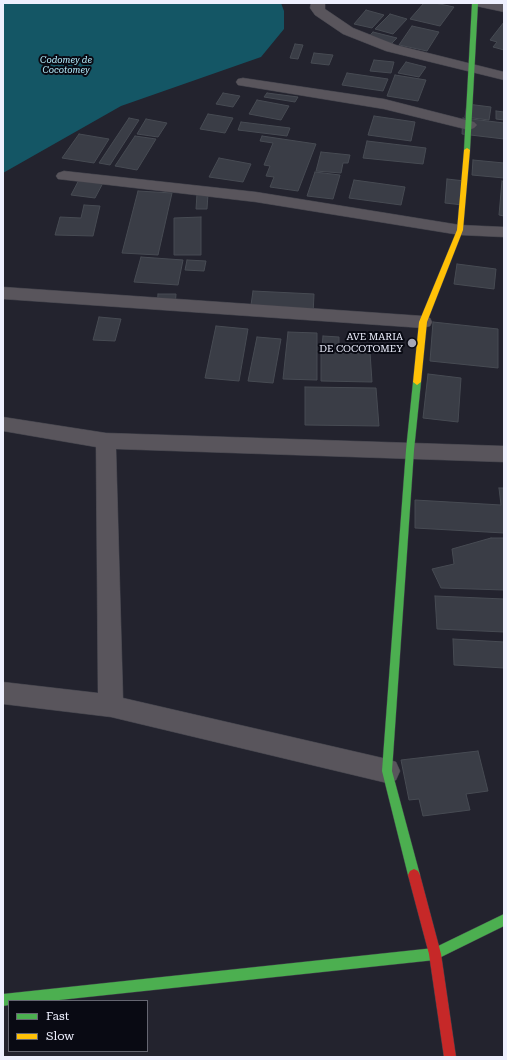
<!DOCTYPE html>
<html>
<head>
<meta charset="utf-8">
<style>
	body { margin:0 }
	#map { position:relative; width:507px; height:1060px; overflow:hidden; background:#23232e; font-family:"Roboto Serif",serif }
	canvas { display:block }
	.frame { position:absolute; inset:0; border:4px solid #eef0fe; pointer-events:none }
	.legend { position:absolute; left:8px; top:1000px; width:140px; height:52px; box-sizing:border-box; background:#090a13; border:1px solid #656671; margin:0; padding:5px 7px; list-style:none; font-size:12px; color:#eef0fe }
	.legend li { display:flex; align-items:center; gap:8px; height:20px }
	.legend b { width:20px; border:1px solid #656671 }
</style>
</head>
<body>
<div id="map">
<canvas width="507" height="1060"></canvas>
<div class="frame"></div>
<ul class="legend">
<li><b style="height:5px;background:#4caf50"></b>Fast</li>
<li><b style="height:5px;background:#ffc107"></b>Slow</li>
</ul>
</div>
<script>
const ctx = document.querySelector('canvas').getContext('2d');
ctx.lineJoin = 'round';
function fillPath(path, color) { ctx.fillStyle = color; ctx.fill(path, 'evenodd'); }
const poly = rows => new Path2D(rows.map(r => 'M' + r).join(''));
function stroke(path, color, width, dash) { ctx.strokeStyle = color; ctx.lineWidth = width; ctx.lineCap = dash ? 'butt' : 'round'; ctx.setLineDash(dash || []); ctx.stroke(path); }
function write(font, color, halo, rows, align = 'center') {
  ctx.font = font + ' "Roboto Serif",serif'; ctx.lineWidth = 4; ctx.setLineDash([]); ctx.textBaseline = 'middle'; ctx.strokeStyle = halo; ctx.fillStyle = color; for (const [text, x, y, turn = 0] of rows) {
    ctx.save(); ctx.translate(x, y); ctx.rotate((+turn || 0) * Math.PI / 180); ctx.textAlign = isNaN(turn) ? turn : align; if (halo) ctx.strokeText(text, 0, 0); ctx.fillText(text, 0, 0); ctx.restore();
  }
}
const water = poly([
	[3,3,281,3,284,11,284,29,261,57,121,106,3,173]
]);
const building = poly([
	[424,3,435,3,454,7,440,26,410,19,424,3],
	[366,10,384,15,372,28,354,24,366,10],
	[390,14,407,19,393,34,375,29,390,14],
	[504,22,504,50,493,47,497,42,490,40,504,22],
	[412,26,439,32,427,51,399,45,412,26],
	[373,32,397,38,392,43,368,37,373,32],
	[295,44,303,45,298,59,290,58,295,44],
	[314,53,333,55,329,65,311,63,314,53],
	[374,60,394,62,391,73,370,71,374,60],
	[406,62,426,67,419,77,398,73,406,62],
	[347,73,388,79,383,91,342,85,347,73],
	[395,75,426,80,418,101,387,96,395,75],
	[223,93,240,96,233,107,216,104,223,93],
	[267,93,298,97,295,102,264,97,267,93],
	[257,100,289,106,281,120,249,114,257,100],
	[467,104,491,107,489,120,465,117,467,104],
	[496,111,504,112,504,120,496,119,496,111],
	[208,114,233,118,225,133,200,129,208,114],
	[374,116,415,122,411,141,368,135,374,116],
	[129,118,139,120,110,165,99,163,129,118],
	[463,118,504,123,504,139,462,134,463,118],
	[146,119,167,123,158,137,137,134,146,119],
	[241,122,290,128,287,136,238,130,241,122],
	[79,134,109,139,94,163,62,158,79,134],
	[135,136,156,139,137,170,115,166,135,136],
	[262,136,316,144,298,191,270,187,274,177,266,176,270,166,264,165,273,143,260,141,262,136],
	[367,141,426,148,423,164,363,158,367,141],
	[321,152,350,155,348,163,343,163,341,173,316,171,321,152],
	[219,158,251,164,243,182,209,177,219,158],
	[473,160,504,163,504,178,472,175,473,160],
	[315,172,340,175,333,199,307,196,315,172],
	[80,178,104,181,95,198,71,195,80,178],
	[447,179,465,181,463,205,445,203,447,179],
	[354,180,405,187,401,205,349,198,354,180],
	[502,181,504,182,504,216,499,215,502,181],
	[138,191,172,193,158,255,122,253,138,191],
	[197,194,208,194,207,209,196,209,197,194],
	[84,205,100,206,93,236,55,235,60,217,81,218,84,205],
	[201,217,201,255,174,255,174,218,201,217],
	[141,257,183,260,178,285,134,282,141,257],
	[187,260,206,261,204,271,185,270,187,260],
	[457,264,496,269,494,289,454,284,457,264],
	[253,291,314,294,313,315,250,312,253,291],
	[158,294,176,294,175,308,157,308,158,294],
	[99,317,121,319,115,341,93,340,99,317],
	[433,322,498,329,498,368,430,361,433,322],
	[216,326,248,329,239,381,205,378,216,326],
	[288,332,317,333,317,380,283,379,288,332],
	[323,336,339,337,339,349,322,348,323,336],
	[257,337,281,339,273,383,248,381,257,337],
	[321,351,370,352,372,382,321,381,321,351],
	[428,374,461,378,458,422,423,418,428,374],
	[305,387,376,388,379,426,305,425,305,387],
	[499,488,504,488,504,533,415,528,415,500,501,505,499,488],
	[491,538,504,538,504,590,441,588,432,569,454,564,452,549,491,538],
	[435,596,504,599,504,632,437,629,435,596],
	[453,639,504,642,504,668,454,665,453,639],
	[478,751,488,791,466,794,470,810,423,816,419,799,409,800,401,760,478,751]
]);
const street = poly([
	[311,3,325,3,325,9,353,28,396,45,504,72,504,80,386,51,343,34,315,15,310,8,311,3],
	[474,3,504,4,504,12,476,6,474,3],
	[243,78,384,99,474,122,477,125,474,128,469,130,384,109,238,85,236,82,238,79,243,78],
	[64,171,256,192,460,225,504,227,504,237,460,235,256,202,58,179,56,176,58,173,64,171],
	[3,287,423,316,430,318,432,322,430,326,423,328,3,299,3,287],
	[3,417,106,433,504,446,504,462,116,449,123,698,387,759,396,762,400,771,396,780,387,783,111,717,3,704,3,682,98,693,96,447,3,431,3,417]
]);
const fast = poly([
	[472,3,478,3,470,150,467,152,464,150,472,3],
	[417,379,421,382,414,450,392,771,420,875,418,879,414,881,410,879,408,875,382,771,406,450,413,382,417,379],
	[504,914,504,926,435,960,50,1001,9,1001,9,1005,3,1006,3,994,434,948,504,914]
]);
const slow = poly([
	[467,148,470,150,463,230,427,322,421,382,417,385,413,382,419,322,457,230,464,150,467,148]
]);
const jam = poly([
	[414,869,418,871,420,875,441,954,456,1057,444,1057,429,954,408,875,410,871,414,869]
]);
const markers = [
	[412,343,5,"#a7a8b5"]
];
const farWaternames = [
	["Codomey de",66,60],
	["Cocotomey",66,70]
];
const poiNames = [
	["AVE MARIA",403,337],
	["DE COCOTOMEY",403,349]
];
fillPath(water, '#145665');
fillPath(building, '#3a3d46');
stroke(building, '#474b53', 1);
stroke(street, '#40414a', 1);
stroke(fast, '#40414a', 1);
stroke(slow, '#40414a', 1);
stroke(jam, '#40414a', 1);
fillPath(street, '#59555c');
fillPath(fast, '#4caf50');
fillPath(slow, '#ffc107');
fillPath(jam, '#c62828');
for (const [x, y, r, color] of markers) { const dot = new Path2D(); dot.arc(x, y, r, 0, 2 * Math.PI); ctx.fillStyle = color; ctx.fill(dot); stroke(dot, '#090a13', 1.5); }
write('italic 9px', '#b7effe', '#090a13', farWaternames);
write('10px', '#eef0fe', '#090a13', poiNames, 'right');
</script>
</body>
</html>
